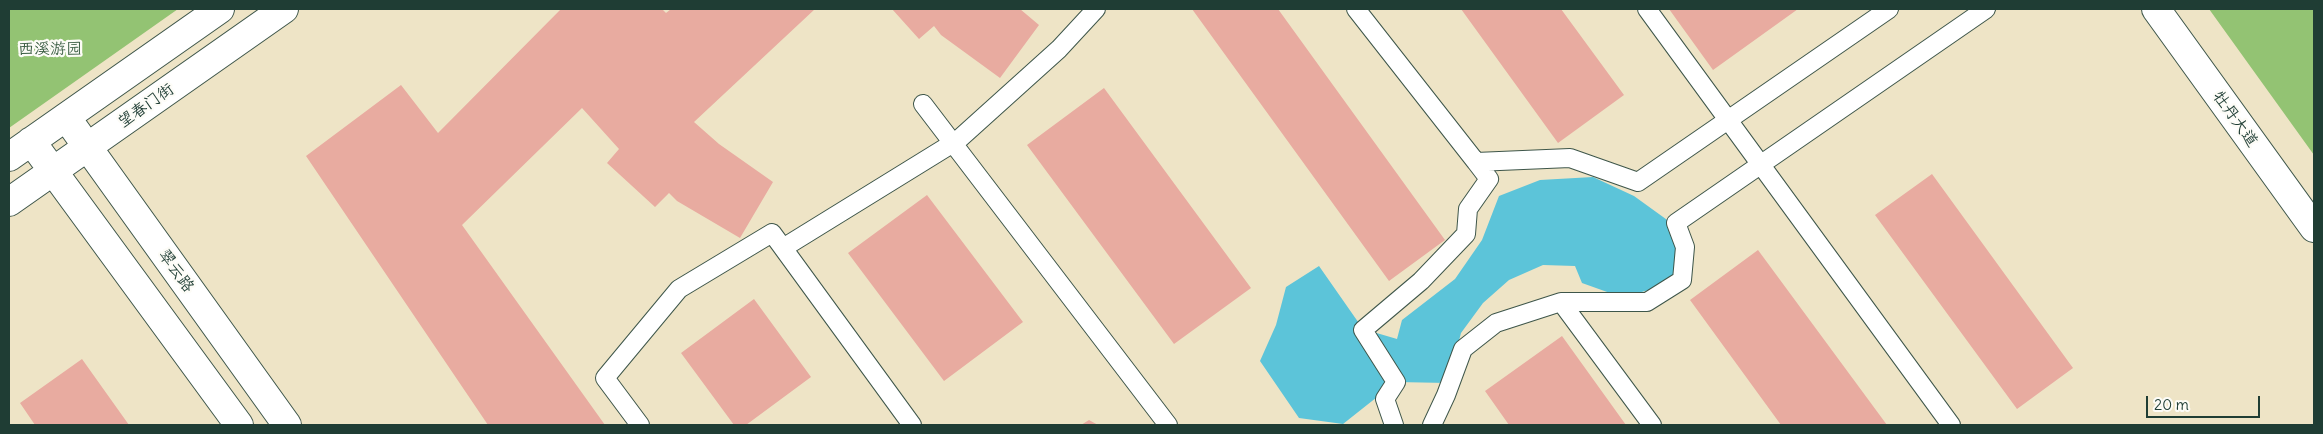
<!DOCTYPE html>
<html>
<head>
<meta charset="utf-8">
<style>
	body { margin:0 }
	#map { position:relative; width:2323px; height:434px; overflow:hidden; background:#eee4c6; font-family:Delius,sans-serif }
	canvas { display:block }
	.frame { position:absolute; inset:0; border:10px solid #1f3d34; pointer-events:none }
	.scale { position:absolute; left:2146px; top:396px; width:114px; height:22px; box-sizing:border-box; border:2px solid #1f3d34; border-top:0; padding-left:6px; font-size:15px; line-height:18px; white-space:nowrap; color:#1f3d34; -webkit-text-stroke:4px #fdfcf7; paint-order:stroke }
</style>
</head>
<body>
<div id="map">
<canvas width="2323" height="434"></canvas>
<div class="frame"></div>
<div class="scale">20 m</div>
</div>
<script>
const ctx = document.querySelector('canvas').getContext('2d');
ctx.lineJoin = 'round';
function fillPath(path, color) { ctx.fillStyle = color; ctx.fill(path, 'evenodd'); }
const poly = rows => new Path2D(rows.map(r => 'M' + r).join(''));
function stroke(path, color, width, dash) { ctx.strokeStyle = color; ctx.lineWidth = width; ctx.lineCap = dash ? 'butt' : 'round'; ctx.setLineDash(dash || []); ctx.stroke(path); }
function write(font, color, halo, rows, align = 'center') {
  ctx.font = font + ' Delius,"LXGW WenKai TC",sans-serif'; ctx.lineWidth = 4.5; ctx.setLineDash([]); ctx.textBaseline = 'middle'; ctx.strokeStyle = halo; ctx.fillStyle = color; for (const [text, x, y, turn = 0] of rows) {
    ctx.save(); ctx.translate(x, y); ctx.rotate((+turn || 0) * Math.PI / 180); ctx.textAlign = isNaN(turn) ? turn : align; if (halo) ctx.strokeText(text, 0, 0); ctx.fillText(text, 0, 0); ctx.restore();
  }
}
const green = poly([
	[9,9,178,9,9,128],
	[2209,9,2314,9,2314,155]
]);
const water = poly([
	[1593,177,1634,196,1670,222,1678,248,1677,274,1656,288,1638,293,1610,293,1582,283,1575,266,1543,265,1509,280,1483,303,1461,333,1448,383,1396,382,1343,424,1299,418,1260,361,1276,325,1286,287,1319,266,1363,329,1397,339,1402,320,1455,279,1482,240,1499,196,1540,180]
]);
const building = poly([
	[561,9,662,9,666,13,671,9,815,9,694,122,719,144,773,182,740,238,677,201,669,193,655,207,607,163,619,149,582,108,462,225,605,425,488,425,306,156,401,85,438,133],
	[892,9,1020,9,1039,25,1000,78,941,35,934,26,919,39],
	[1192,9,1278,9,1445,240,1389,281],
	[1461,9,1561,9,1624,95,1558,143],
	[1669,9,1798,9,1713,70],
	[1104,88,1251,288,1174,344,1027,145],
	[1932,174,2073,368,2017,409,1875,215],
	[927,195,1023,322,944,381,848,253],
	[1758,250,1887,425,1781,425,1690,300],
	[754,299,811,377,746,425,734,425,681,353],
	[1562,336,1626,425,1509,425,1485,391],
	[82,359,129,425,35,425,20,403],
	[1089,420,1098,425,1081,425]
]);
const lane = poly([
	[1356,9,1476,162,1570,158,1638,182,1889,9],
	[1647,9,1951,425],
	[923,104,1168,425],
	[783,248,912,425],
	[1561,302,1652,425],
	[640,425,605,378,679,289,772,233,783,248,958,140,1059,49,1096,9],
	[1394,425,1385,399,1396,382,1363,330,1421,281,1466,234,1468,209,1489,179,1476,162],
	[1432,425,1446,395,1463,349,1496,323,1561,302,1647,302,1682,280,1685,247,1676,223,1986,9]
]);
const secondary = poly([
	[2156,9,2314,228],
	[66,117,287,425],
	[31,141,239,425],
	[9,157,220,9],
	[9,202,284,9]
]);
const parkNames = [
	["西溪游园",50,49]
];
const streetNames = [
	["望春门街",146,106,-35],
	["牡丹大道",2235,119,54],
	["翠云路",176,271,54]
];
fillPath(green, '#93c373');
fillPath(water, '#5cc4d9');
fillPath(building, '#e8aba0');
stroke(lane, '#3e564a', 20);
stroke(secondary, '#3e564a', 30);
stroke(lane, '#fff', 18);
stroke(secondary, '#fff', 28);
write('16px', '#3c5e44', '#fdfcf7', parkNames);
write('16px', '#1f3d34', '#fdfcf7', streetNames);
</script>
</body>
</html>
